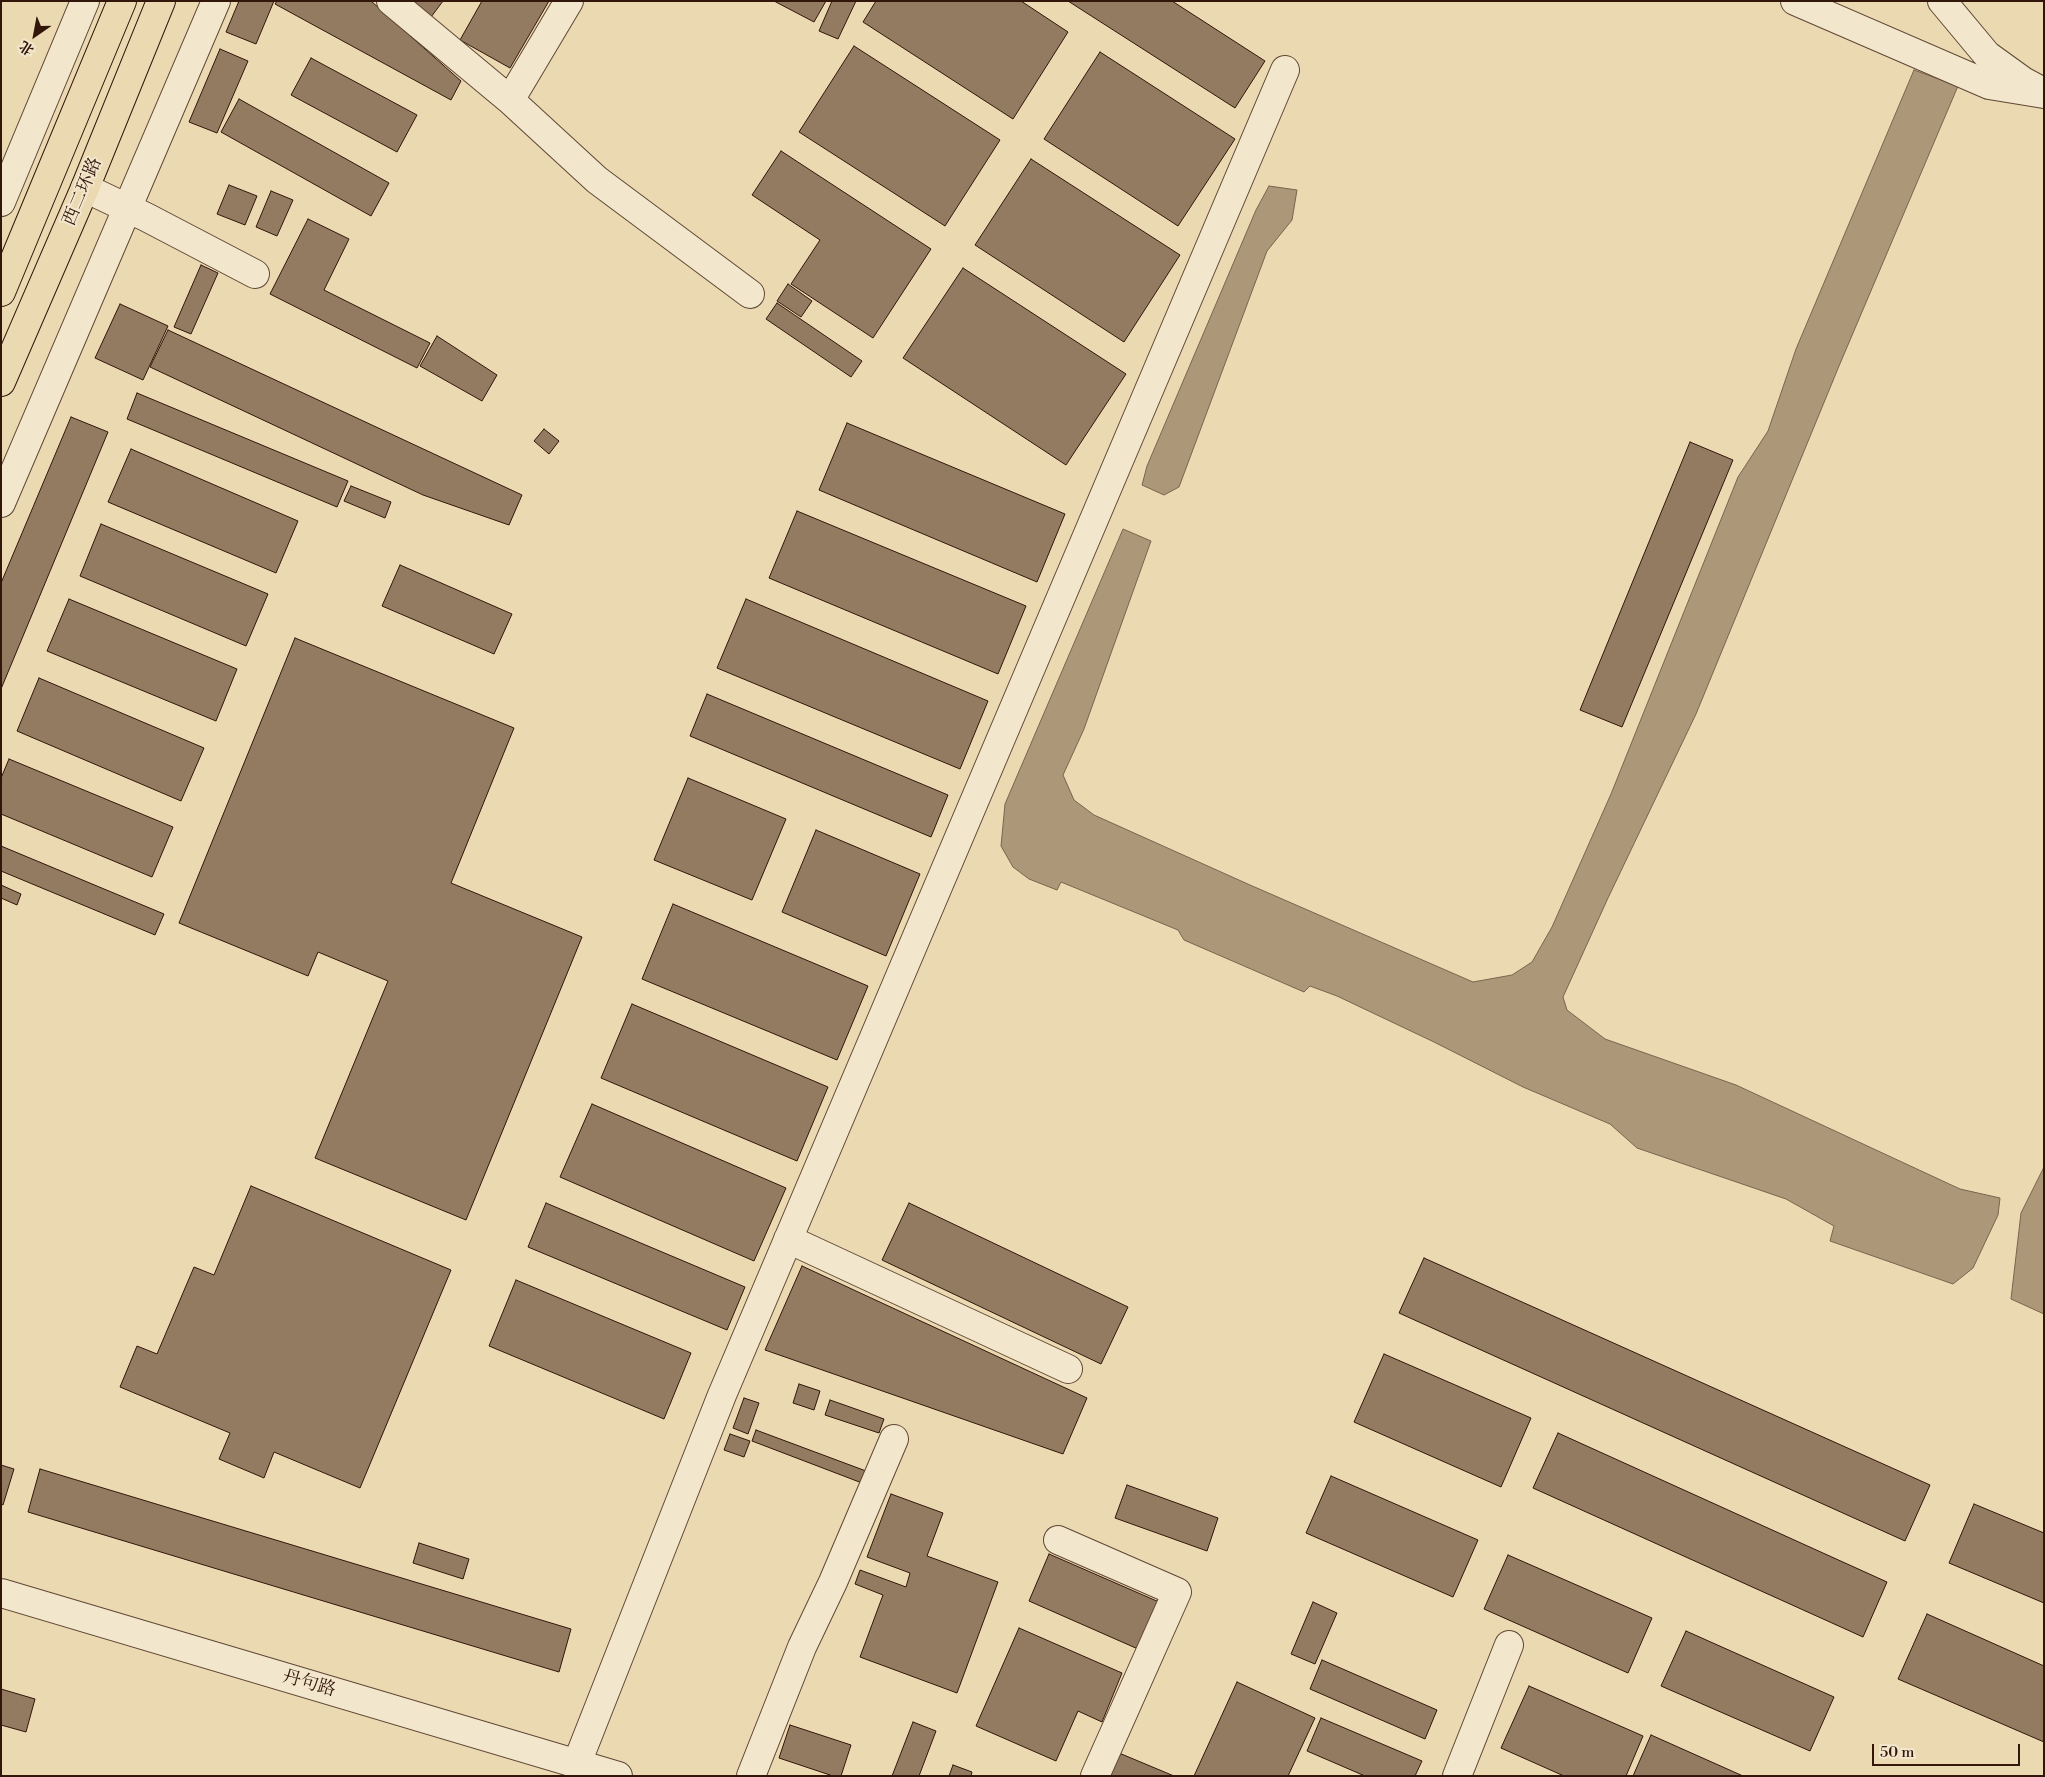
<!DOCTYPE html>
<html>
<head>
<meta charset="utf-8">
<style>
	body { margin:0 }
	#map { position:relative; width:2045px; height:1777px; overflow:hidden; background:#ebd9b2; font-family:"Libre Bodoni","Noto Serif SC",serif }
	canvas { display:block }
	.frame { position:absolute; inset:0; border:2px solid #32160a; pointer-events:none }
	.north { position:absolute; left:10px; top:10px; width:50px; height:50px; -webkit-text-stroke:4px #f2e6cd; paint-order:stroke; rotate:213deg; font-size:14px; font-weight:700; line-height:20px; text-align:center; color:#32160a }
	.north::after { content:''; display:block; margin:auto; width:18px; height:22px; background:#32160a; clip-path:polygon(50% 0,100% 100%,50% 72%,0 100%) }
	.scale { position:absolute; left:1872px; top:1744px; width:148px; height:22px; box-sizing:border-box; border:2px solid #32160a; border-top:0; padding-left:6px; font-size:15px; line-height:18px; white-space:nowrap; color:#32160a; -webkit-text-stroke:4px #f2e6cd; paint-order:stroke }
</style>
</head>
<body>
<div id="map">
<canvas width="2045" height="1777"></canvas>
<div class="frame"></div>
<div class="north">北</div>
<div class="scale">50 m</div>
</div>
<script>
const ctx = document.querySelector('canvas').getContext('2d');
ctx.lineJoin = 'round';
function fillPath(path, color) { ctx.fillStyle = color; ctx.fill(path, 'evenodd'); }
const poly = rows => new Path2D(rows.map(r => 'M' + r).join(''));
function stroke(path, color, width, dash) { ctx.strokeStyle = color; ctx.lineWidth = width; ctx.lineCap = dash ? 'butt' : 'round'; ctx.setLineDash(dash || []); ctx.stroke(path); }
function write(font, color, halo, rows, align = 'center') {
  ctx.font = font + ' "Libre Bodoni","Noto Serif SC",serif'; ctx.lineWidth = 4; ctx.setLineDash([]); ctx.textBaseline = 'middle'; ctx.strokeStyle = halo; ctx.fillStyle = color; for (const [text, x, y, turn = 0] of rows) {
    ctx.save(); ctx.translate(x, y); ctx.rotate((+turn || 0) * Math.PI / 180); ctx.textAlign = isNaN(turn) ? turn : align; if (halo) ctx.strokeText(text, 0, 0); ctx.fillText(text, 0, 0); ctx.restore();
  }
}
const water = poly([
	[1914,70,1958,86,1839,366,1696,714,1608,898,1563,997,1567,1010,1605,1039,1736,1085,1960,1189,2000,1198,1998,1215,1973,1268,1953,1284,1830,1241,1834,1226,1786,1199,1637,1148,1610,1124,1523,1087,1434,1042,1337,996,1310,986,1304,992,1184,940,1178,930,1061,882,1057,890,1029,879,1013,867,1001,846,1005,804,1123,529,1151,541,1084,729,1063,775,1074,800,1094,815,1250,885,1473,982,1512,975,1532,962,1552,927,1611,794,1738,477,1768,431,1796,349,1914,70],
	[1269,186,1297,190,1292,220,1267,251,1179,487,1164,495,1142,485,1147,466,1256,210,1269,186],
	[2044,1167,2044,1314,2011,1299,2021,1213,2044,1167]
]);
const building = poly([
	[239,1,274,1,256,44,226,32,239,1],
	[277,1,371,1,461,81,451,100,275,4,277,1],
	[412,1,443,1,431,17,412,1],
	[482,1,549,1,510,68,460,40,482,1],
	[774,1,826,1,814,22,774,1],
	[832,1,856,1,838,39,819,31,832,1],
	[876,1,1021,1,1068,32,1013,119,863,22,876,1],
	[1068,1,1172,1,1265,61,1235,108,1068,1],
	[854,46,1000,140,945,226,799,132,854,46],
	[220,49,248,61,217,133,189,122,220,49],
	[1100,52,1235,139,1178,226,1044,139,1100,52],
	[311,58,417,115,397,152,291,95,311,58],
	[239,99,389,183,371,216,221,132,239,99],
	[781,151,931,249,873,338,791,284,820,240,752,195,781,151],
	[1031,159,1180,255,1124,342,975,245,1031,159],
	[229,185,257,196,245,225,217,214,229,185],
	[271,191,293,200,277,236,256,227,271,191],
	[308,219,349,239,324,290,430,343,417,368,270,294,308,219],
	[201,265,218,273,191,334,174,327,201,265],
	[963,268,1126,374,1066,465,903,358,963,268],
	[788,284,812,301,801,317,777,301,788,284],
	[777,303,862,361,851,377,766,319,777,303],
	[120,304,168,326,143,380,95,358,120,304],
	[168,330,522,495,509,525,423,495,150,367,168,330],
	[437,336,497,375,482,401,420,366,437,336],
	[137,393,348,481,337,507,127,419,137,393],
	[71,417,108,432,1,689,1,583,71,417],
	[847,423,1065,514,1037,582,819,490,847,423],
	[544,429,559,441,549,454,534,441,544,429],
	[1690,442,1733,460,1622,727,1580,710,1690,442],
	[131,449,298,521,276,573,108,502,131,449],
	[351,486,391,502,385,518,344,501,351,486],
	[797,511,1026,606,998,674,769,578,797,511],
	[101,524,268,594,246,646,80,576,101,524],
	[400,565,512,614,494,654,382,606,400,565],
	[69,599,237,669,216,721,47,651,69,599],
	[746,599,988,701,960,769,717,668,746,599],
	[295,638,514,728,451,883,582,937,466,1220,315,1158,388,981,318,952,308,976,179,923,295,638],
	[39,678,204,748,181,801,17,731,39,678],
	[707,694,948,795,931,837,690,736,707,694],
	[9,759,173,827,152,877,1,814,1,778,9,759],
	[688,778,786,819,752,900,654,860,688,778],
	[816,830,920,874,886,956,782,912,816,830],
	[1,846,164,914,155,935,1,871,1,846],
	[1,885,21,894,17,905,1,898,1,885],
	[673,904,868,986,837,1060,642,979,673,904],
	[632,1004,828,1087,797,1161,601,1078,632,1004],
	[592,1104,786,1188,754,1261,560,1177,592,1104],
	[251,1186,451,1270,360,1488,274,1452,264,1478,219,1459,230,1433,120,1387,137,1346,157,1354,194,1267,214,1275,251,1186],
	[546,1203,745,1287,727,1330,528,1247,546,1203],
	[909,1203,1128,1307,1101,1364,882,1260,909,1203],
	[1424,1258,1930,1485,1905,1541,1399,1313,1424,1258],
	[802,1266,1087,1398,1063,1454,765,1350,802,1266],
	[516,1280,691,1353,664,1419,489,1346,516,1280],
	[1384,1354,1531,1418,1501,1487,1354,1422,1384,1354],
	[799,1384,820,1391,814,1410,793,1403,799,1384],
	[744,1398,759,1403,748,1434,733,1428,744,1398],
	[830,1400,884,1419,879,1433,825,1415,830,1400],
	[756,1430,866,1471,862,1483,752,1441,756,1430],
	[1558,1433,1887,1582,1863,1637,1533,1488,1558,1433],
	[730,1434,750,1441,744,1457,724,1450,730,1434],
	[1,1465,14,1469,3,1505,1,1504,1,1465],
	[40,1469,571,1629,559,1672,28,1512,40,1469],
	[1331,1476,1478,1540,1453,1597,1306,1533,1331,1476],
	[1127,1485,1218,1518,1207,1551,1115,1518,1127,1485],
	[891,1494,943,1513,927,1556,998,1582,957,1693,860,1657,883,1595,855,1584,860,1570,906,1587,910,1573,867,1557,891,1494],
	[1974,1504,2044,1533,2044,1603,1949,1563,1974,1504],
	[419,1543,469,1559,463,1579,413,1563,419,1543],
	[1049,1554,1159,1602,1138,1649,1029,1601,1049,1554],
	[1508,1555,1652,1618,1628,1673,1484,1609,1508,1555],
	[1313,1602,1337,1613,1315,1664,1291,1654,1313,1602],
	[1927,1614,2044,1666,2044,1742,1898,1679,1927,1614],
	[1019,1628,1122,1673,1102,1722,1078,1711,1056,1761,976,1726,1019,1628],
	[1686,1631,1834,1697,1810,1751,1661,1686,1686,1631],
	[1322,1660,1437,1710,1425,1739,1310,1689,1322,1660],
	[1237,1682,1315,1718,1288,1776,1194,1776,1237,1682],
	[1529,1686,1643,1736,1626,1776,1564,1776,1501,1748,1529,1686],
	[1,1689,35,1699,26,1732,1,1725,1,1689],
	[1321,1718,1422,1761,1415,1776,1365,1776,1307,1751,1321,1718],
	[913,1722,936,1731,919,1776,892,1776,913,1722],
	[790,1725,851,1745,841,1776,833,1776,779,1758,790,1725],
	[1651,1735,1743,1776,1633,1776,1651,1735],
	[1119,1753,1174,1776,1109,1776,1119,1753],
	[953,1765,972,1772,971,1776,949,1776,953,1765]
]);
const minor = poly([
	[391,1,510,100,569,1],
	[1795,1,1989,85,2044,94],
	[1942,1,1987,55,2023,81,2036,88],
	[510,100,597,180,750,294],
	[85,188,146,217,255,274],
	[1,202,85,1],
	[1,503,216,1],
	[788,1239,1068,1369],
	[1058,1540,1177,1592,1095,1776],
	[1,1593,618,1776],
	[577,1763,722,1395,1285,70],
	[751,1776,802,1647,833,1582,894,1439],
	[1457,1776,1509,1645]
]);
const major = poly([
	[1,292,122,1],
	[1,382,85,188,161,1]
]);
const streetNames = [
	["西二环路",83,192,-67],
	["丹句路",309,1684,16]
];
fillPath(water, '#ac9779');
stroke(water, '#7b634d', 1);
fillPath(building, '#927b61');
stroke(building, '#32160a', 1);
stroke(minor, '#604734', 30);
stroke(major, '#32160a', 30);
stroke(minor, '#f2e6cd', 28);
stroke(major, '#ebd9b2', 28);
write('18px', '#32160a', '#f2e6cd', streetNames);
</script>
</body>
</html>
